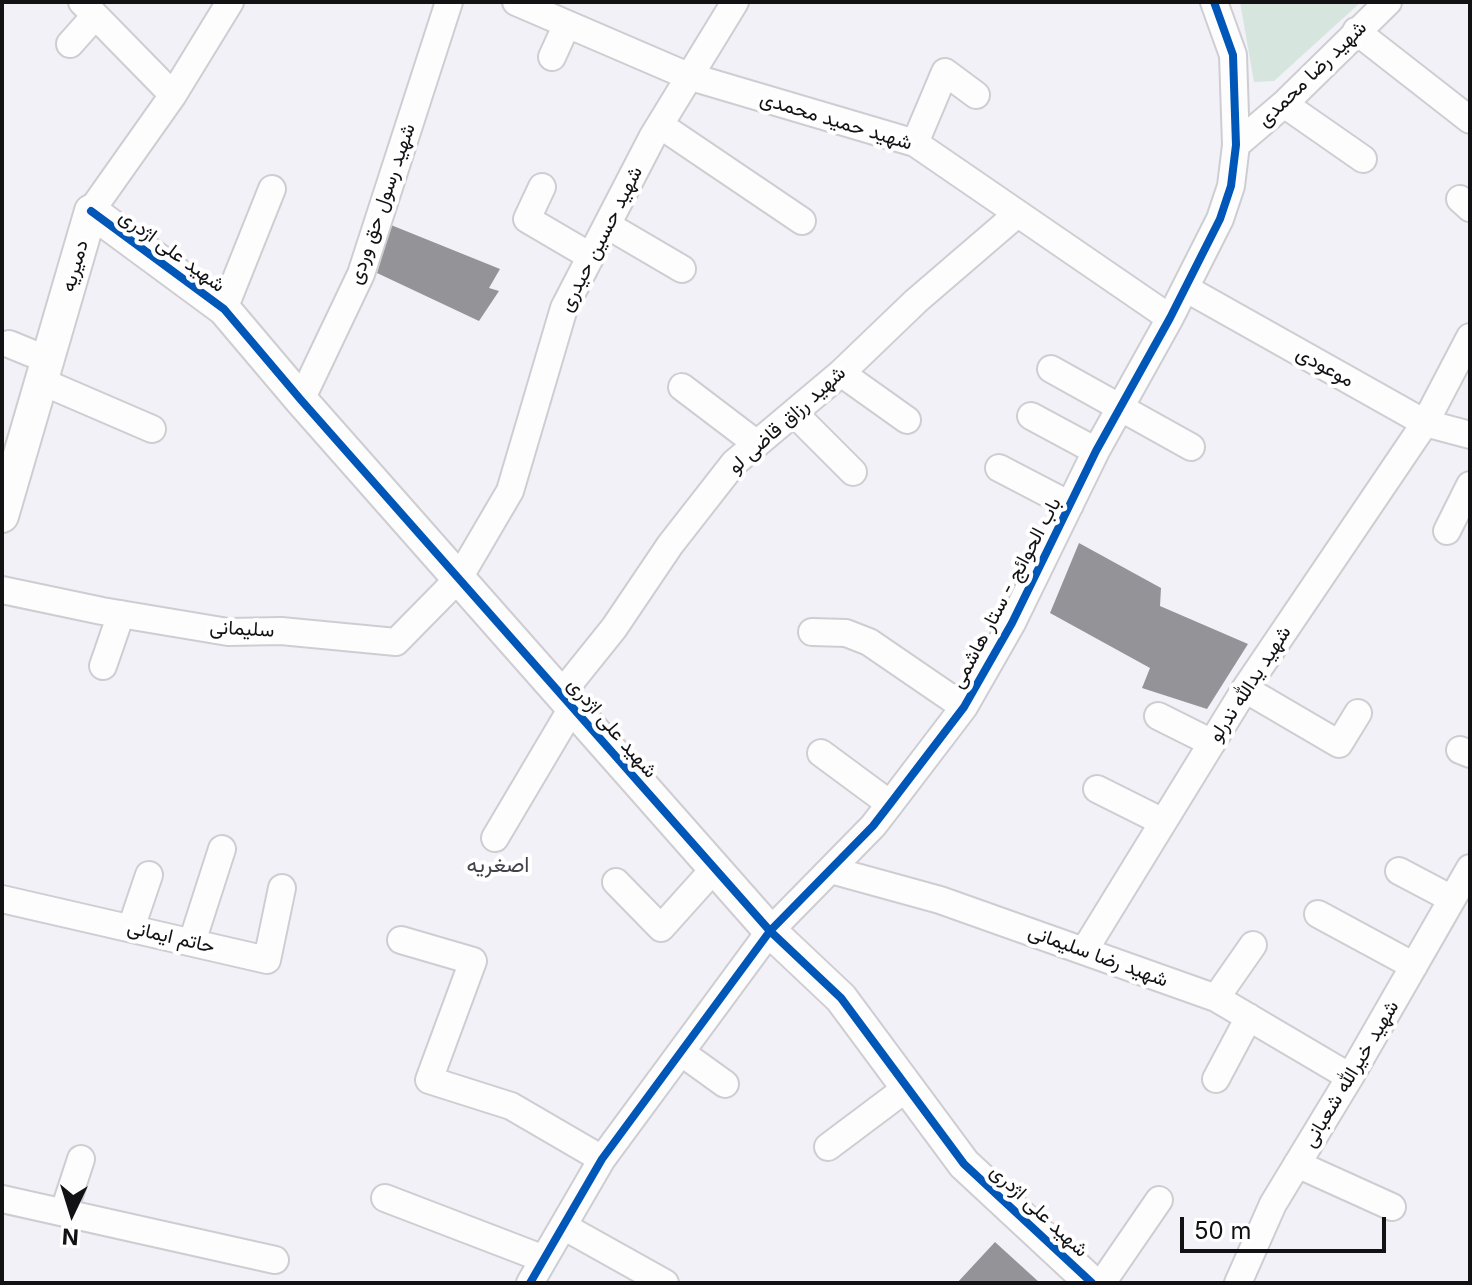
<!DOCTYPE html>
<html>
<head>
<meta charset="utf-8">
<style>
	body { margin:0 }
	#map { position:relative; width:1472px; height:1285px; overflow:hidden; background:#f1f1f7; font-family:Inter,sans-serif }
	canvas { display:block }
	.frame { position:absolute; inset:0; border:4px solid #121215; pointer-events:none }
	.north { position:absolute; left:32px; top:1173px; width:80px; height:80px; -webkit-text-stroke:6px #fff; paint-order:stroke; rotate:184deg; font-size:22px; font-weight:700; line-height:32px; text-align:center; color:#121215 }
	.north::after { content:''; display:block; margin:auto; width:28px; height:36px; background:#121215; clip-path:polygon(50% 0,100% 100%,50% 72%,0 100%) }
	.scale { position:absolute; left:1180px; top:1217px; width:206px; height:36px; box-sizing:border-box; border:4px solid #121215; border-top:0; padding-left:10px; font-size:24px; line-height:28px; white-space:nowrap; color:#121215; -webkit-text-stroke:6px #fff; paint-order:stroke }
</style>
</head>
<body>
<div id="map">
<canvas width="1472" height="1285"></canvas>
<div class="frame"></div>
<div class="north">N</div>
<div class="scale">50 m</div>
</div>
<script>
const ctx = document.querySelector('canvas').getContext('2d');
ctx.lineJoin = 'round';
function fillPath(path, color) { ctx.fillStyle = color; ctx.fill(path, 'evenodd'); }
const poly = rows => new Path2D(rows.map(r => 'M' + r).join(''));
function stroke(path, color, width, dash) { ctx.strokeStyle = color; ctx.lineWidth = width; ctx.lineCap = dash ? 'butt' : 'round'; ctx.setLineDash(dash || []); ctx.stroke(path); }
function write(font, color, halo, rows, align = 'center') {
  ctx.font = font + ' Inter,Vazirmatn,sans-serif'; ctx.lineWidth = 8; ctx.setLineDash([]); ctx.textBaseline = 'middle'; ctx.strokeStyle = halo; ctx.fillStyle = color; for (const [text, x, y, turn = 0] of rows) {
    ctx.save(); ctx.translate(x, y); ctx.rotate((+turn || 0) * Math.PI / 180); ctx.textAlign = isNaN(turn) ? turn : align; if (halo) ctx.strokeText(text, 0, 0); ctx.fillText(text, 0, 0); ctx.restore();
  }
}
const green = poly([
	[1240,2,1361,2,1274,81,1254,82]
]);
const building = poly([
	[391,225,500,269,489,288,499,291,479,321,377,273],
	[1079,543,1161,588,1160,606,1248,644,1207,709,1142,688,1150,668,1050,613],
	[995,1242,1040,1283,957,1283]
]);
const minor = poly([
	[82,2,173,95],
	[516,2,688,76,915,143,1170,318],
	[1356,31,1470,120],
	[70,44,94,17],
	[552,57,567,24],
	[1284,104,1363,159],
	[660,125,802,221],
	[915,143,945,72,976,95],
	[1236,145,1284,104,1388,2],
	[542,187,527,219,590,256],
	[1460,199,1470,208],
	[91,211,173,95,230,2],
	[607,225,682,269],
	[1185,288,1425,423,1470,435],
	[224,309,272,189],
	[9,344,48,360],
	[1051,369,1191,447],
	[841,373,907,420],
	[43,382,152,429],
	[682,387,757,444],
	[301,400,361,274,449,2],
	[794,413,853,472],
	[1031,416,1096,451],
	[999,468,1070,505],
	[1447,531,1470,485],
	[2,590,102,611,228,632,281,631,396,642,459,578,510,491,564,308,653,136,735,2],
	[812,632,846,633,869,642,964,707],
	[103,666,121,614],
	[1245,689,1339,744,1358,713],
	[561,694,614,628,670,545,734,463,841,373,916,301,1016,215],
	[1158,716,1212,743],
	[1460,750,1470,754],
	[821,753,890,804],
	[1097,789,1163,822],
	[495,838,572,708],
	[831,870,940,900,1216,998,1350,1077],
	[1399,871,1452,899],
	[616,882,661,928,714,869],
	[2,899,267,960,282,888],
	[1318,914,1414,966],
	[131,928,149,875],
	[401,940,473,961,429,1080,511,1106,602,1159],
	[192,942,222,849],
	[1084,951,1245,689,1425,423,1470,337],
	[1216,998,1253,945],
	[682,1053,725,1084],
	[1216,1079,1249,1017],
	[828,1147,908,1087],
	[1297,1164,1392,1207],
	[385,1198,544,1259],
	[2,1199,275,1260],
	[64,1211,81,1159],
	[563,1226,665,1283],
	[530,1283,602,1159,770,931,873,826,890,804,964,707,1012,623,1096,451,1170,318,1220,219,1231,186,1236,145,1233,55,1214,2],
	[1102,1283,1159,1200],
	[1238,1283,1273,1204,1350,1077,1470,868]
]);
const tertiary = poly([
	[2,516,91,211,224,309,301,400,770,931,841,998,964,1164,1092,1283]
]);
const cycleway = poly([
	[91,211,224,309,301,400,770,931,841,998,964,1164,1092,1283],
	[530,1283,602,1159,770,931,873,826,890,804,964,707,1012,623,1096,451,1170,318,1220,219,1231,186,1236,145,1233,55,1214,2]
]);
const streetNames = [
	["شهید رضا محمدی",1312,74,-44],
	["شهید حمید محمدی",836,121,17],
	["شهید رسول حق وردی",382,204,-71],
	["شهید حسین حیدری",601,239,-63],
	["شهید علی اژدری",172,251,36],
	["دمیریه",75,266,-74],
	["موعودی",1325,367,29],
	["شهید رزاق قاضی لو",787,420,-42],
	["باب الحوائج - ستار هاشمی",1006,593,-62],
	["سلیمانی",242,629,3],
	["شهید یدالله ندرلو",1250,684,-57],
	["شهید علی اژدری",612,728,49],
	["حاتم ایمانی",171,937,13],
	["شهید رضا سلیمانی",1098,956,20],
	["شهید خیرالله شعبانی",1351,1074,-59],
	["شهید علی اژدری",1039,1211,43]
];
const neighbourhoodNames = [
	["اصغریه",498,865]
];
fillPath(green, '#d7e5df');
fillPath(building, '#949498');
stroke(minor, '#ceced2', 30);
stroke(tertiary, '#ceced2', 36);
stroke(minor, '#fdfdfe', 26);
stroke(tertiary, '#fdfdfe', 32);
stroke(cycleway, '#0057b8', 8);
write('20px', '#121215', '#fff', streetNames);
write('22px', '#43424b', '#fff', neighbourhoodNames);
</script>
</body>
</html>
